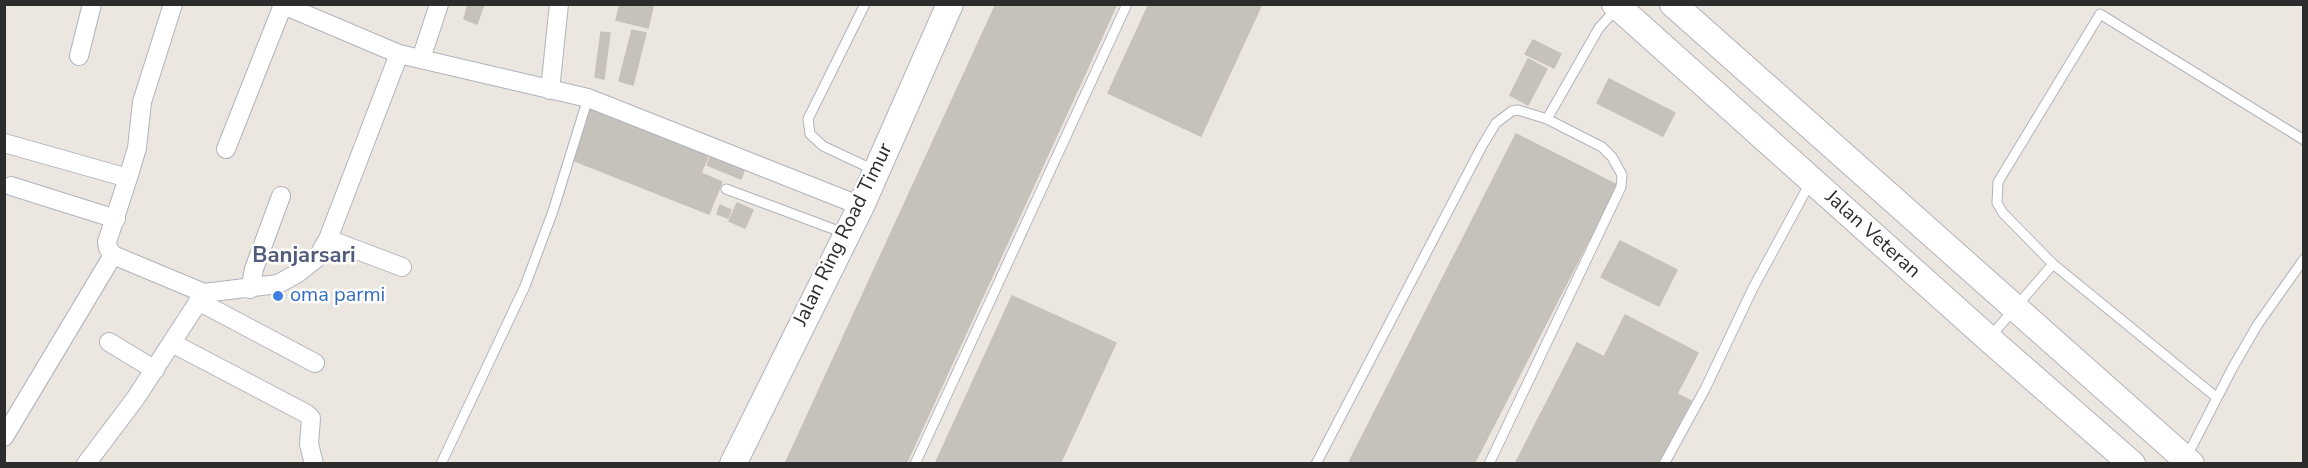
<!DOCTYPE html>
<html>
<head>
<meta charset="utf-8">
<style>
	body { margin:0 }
	#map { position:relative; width:2308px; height:468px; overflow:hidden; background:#ece6e0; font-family:"Nunito Sans",sans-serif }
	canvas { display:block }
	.frame { position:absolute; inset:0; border:6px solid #2c2c2c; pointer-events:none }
</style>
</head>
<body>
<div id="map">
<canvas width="2308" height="468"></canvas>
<div class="frame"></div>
</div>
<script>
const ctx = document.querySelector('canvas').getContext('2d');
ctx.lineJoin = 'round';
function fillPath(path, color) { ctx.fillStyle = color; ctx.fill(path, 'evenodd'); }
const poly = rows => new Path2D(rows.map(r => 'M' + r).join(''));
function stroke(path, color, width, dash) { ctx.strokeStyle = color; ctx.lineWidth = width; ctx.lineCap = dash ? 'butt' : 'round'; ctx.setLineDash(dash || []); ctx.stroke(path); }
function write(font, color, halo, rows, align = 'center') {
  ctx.font = font + ' "Nunito Sans",sans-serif'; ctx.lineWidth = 5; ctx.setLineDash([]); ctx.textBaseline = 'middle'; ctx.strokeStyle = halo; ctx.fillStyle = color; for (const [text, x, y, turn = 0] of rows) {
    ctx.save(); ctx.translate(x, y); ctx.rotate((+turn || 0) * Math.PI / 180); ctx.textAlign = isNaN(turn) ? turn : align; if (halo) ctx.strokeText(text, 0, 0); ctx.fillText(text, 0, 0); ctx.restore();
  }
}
const building = poly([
	[468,4,484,4,477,24,464,19,468,4],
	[620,4,642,4,653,7,648,28,616,20,620,4],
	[996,4,1117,4,906,464,785,464,996,4],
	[1149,4,1262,4,1201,136,1108,93,1149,4],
	[632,30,646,33,633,85,619,81,632,30],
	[601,32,610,33,604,79,595,77,601,32],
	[1533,40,1561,54,1554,68,1525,54,1533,40],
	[1528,59,1547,69,1528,105,1510,95,1528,59],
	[1609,79,1675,113,1663,136,1597,103,1609,79],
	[592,104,710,152,701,173,722,182,709,214,570,159,592,104],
	[1516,134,1617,185,1474,464,1348,464,1516,134],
	[713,151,746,165,741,179,707,165,713,151],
	[737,203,753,210,745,228,729,221,737,203],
	[720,205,731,210,728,218,717,214,720,205],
	[1620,241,1677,270,1659,306,1601,277,1620,241],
	[1012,296,1116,343,1060,464,935,464,1012,296],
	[1625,315,1698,353,1677,394,1691,401,1658,464,1515,464,1577,343,1604,357,1625,315]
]);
const lane = poly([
	[865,4,808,119,810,134,823,146,874,170],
	[1547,119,1599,28,1616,9],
	[726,189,844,233],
	[1990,337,2053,264],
	[2216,397,2053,264,2003,213,1997,203,1998,182,2100,14,2304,140],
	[2186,458,2233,367,2258,324,2304,259],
	[441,464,525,286,553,211,588,98],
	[915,464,1127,4],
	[1316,464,1482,146,1496,123,1512,111,1518,110,1547,119,1602,147,1612,157,1622,175,1621,187,1489,464],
	[1664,464,1705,389,1753,288,1810,183]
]);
const street = poly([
	[281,4,399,54,588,98,861,206],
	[79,56,92,4],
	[421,59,439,4],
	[550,90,559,4],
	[4,143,128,178,107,242,108,248,113,255,204,293],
	[226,149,283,5],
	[128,178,137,148,142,102,173,4],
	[11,186,116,219],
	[328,239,402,267],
	[250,289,254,269,281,196],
	[198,301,315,363],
	[109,342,155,370],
	[172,343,307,414,311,418,309,444,314,464],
	[4,437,113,255],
	[86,464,135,399,204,293,278,284,298,273,317,258,328,239,399,54]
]);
const secondary = poly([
	[1615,4,1989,339,2132,464],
	[1673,4,2191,464],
	[733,464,861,206,950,4]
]);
const markers = [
	[278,296,6,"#3f7fe0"]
];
const streetNames = [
	["Jalan Ring Road Timur",844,235,-64],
	["Jalan Veteran",1872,235,42]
];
const shopNames = [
	["oma parmi",290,296]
];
const quarterNames = [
	["Banjarsari",304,257]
];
fillPath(building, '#c5c1bb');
stroke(building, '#c8c1b9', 1.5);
stroke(lane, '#b0b3bb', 11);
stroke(street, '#b0b3bb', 20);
stroke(secondary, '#b0b3bb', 28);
stroke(lane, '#fff', 9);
stroke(street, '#fff', 18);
stroke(secondary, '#fff', 26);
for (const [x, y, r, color] of markers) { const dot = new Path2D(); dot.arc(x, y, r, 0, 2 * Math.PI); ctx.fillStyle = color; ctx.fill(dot); stroke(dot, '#fff', 2); }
write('20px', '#2c2c2c', '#fff', streetNames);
write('20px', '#366cbe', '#fff', shopNames, 'left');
write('bold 22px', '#505c79', '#fff', quarterNames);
</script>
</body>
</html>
